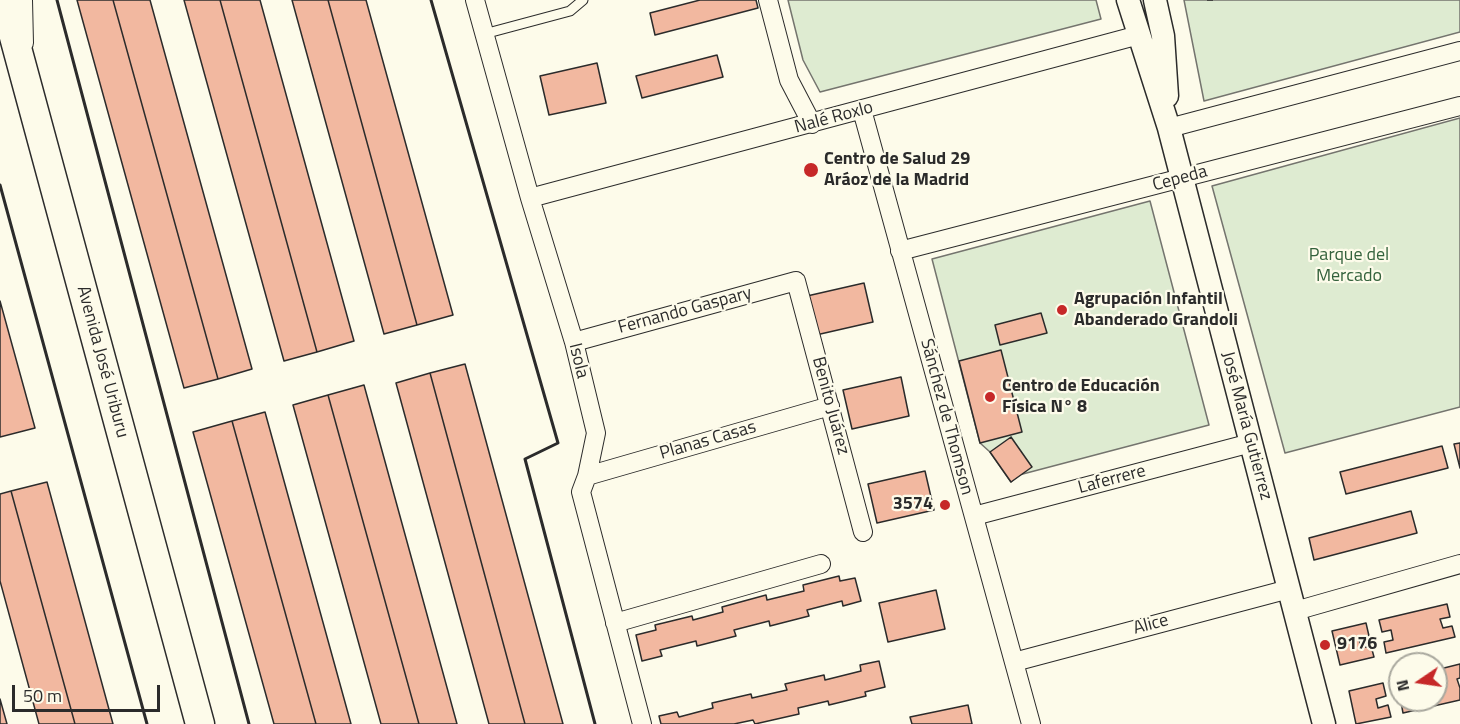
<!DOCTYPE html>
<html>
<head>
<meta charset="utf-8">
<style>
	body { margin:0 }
	#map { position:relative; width:1460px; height:724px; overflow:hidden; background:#fdfbea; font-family:"Titillium Web",sans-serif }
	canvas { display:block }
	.north { position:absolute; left:1388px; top:652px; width:60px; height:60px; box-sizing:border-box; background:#fdfbea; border:2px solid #a9a89e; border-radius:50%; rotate:257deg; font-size:16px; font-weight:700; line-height:24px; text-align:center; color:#2b2b2b }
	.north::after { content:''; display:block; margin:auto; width:21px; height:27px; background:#c62828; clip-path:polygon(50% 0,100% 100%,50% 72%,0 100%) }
	.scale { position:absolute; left:12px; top:685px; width:148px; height:27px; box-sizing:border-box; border:3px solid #2b2b2b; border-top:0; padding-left:8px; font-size:18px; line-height:21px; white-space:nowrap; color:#2b2b2b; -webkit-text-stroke:4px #fdfbea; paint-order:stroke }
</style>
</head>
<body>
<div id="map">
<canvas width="1460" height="724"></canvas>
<div class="north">N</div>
<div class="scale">50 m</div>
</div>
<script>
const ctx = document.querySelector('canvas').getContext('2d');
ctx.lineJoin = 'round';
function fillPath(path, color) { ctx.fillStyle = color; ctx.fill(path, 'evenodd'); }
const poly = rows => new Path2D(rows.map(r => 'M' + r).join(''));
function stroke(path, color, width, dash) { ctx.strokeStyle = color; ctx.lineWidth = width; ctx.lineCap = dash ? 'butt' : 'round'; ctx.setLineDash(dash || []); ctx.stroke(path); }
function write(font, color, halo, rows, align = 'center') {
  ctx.font = font + ' "Titillium Web",sans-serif'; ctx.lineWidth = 4.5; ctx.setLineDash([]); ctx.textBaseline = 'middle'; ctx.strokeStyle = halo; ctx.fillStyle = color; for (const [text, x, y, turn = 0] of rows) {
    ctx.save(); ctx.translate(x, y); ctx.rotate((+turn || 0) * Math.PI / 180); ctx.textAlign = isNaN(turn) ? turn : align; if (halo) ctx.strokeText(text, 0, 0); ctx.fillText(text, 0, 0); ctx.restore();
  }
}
const green = poly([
	[788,0,1096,0,1101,19,820,92,803,60,788,0],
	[1184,0,1460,0,1460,32,1204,101,1184,0],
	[1460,118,1460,407,1285,453,1212,186,1460,118],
	[1150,201,1209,425,1019,475,1011,482,990,452,980,443,932,259,1150,201]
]);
const building = poly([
	[77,0,113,0,218,379,184,388,77,0],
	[113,0,150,0,252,369,218,379,113,0],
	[184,0,220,0,317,352,284,361,184,0],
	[220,0,260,0,354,341,317,352,220,0],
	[292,0,328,0,417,325,384,334,292,0],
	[328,0,366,0,453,315,417,325,328,0],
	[700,0,756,0,758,8,655,35,650,13,700,0],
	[717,55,723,77,642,98,636,76,717,55],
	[597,63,606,103,549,115,540,76,597,63],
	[864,283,873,322,816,335,807,296,864,283],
	[0,301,35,428,0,437,0,301],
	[1041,313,1047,333,1000,345,995,325,1041,313],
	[1001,350,1022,432,980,443,959,361,1001,350],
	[465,364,563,724,525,724,430,373,465,364],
	[430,373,525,724,489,724,396,383,430,373],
	[901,377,909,416,852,429,843,390,901,377],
	[364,385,457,724,419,724,328,395,364,385],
	[328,395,419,724,381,724,293,405,328,395],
	[265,412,351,724,316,724,232,421,265,412],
	[232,421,316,724,274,724,193,432,232,421],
	[1011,437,1032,467,1011,482,990,452,1011,437],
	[1460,443,1460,468,1454,444,1460,443],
	[1442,446,1448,468,1346,494,1340,472,1442,446],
	[925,471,934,510,877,523,868,484,925,471],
	[47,482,113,724,75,724,11,491,47,482],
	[11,491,75,724,39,724,0,581,0,494,11,491],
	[1411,511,1417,533,1314,560,1309,538,1411,511],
	[839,576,840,581,855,578,861,601,843,606,842,601,807,610,809,616,770,626,769,621,734,630,736,636,697,646,696,641,660,650,662,656,642,661,636,635,656,630,655,625,692,616,693,620,723,612,722,607,766,595,767,600,804,591,803,585,839,576],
	[936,590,945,629,888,642,879,603,936,590],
	[1447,604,1450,617,1440,619,1443,628,1452,626,1455,637,1386,653,1384,642,1393,640,1391,630,1382,632,1379,620,1447,604],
	[1366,623,1369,636,1359,639,1361,648,1371,646,1374,657,1340,665,1332,631,1366,623],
	[879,661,885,687,865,692,866,696,829,705,828,701,798,708,799,714,755,724,753,720,734,724,661,724,659,716,677,712,679,717,713,708,712,703,751,694,752,698,787,690,785,684,824,675,825,680,861,671,860,665,879,661],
	[1460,664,1460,678,1457,679,1460,688,1460,700,1403,713,1401,702,1436,700,1436,670,1460,664],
	[1400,678,1400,692,1398,692,1395,679,1400,678],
	[1383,683,1386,696,1376,699,1378,708,1388,705,1391,717,1356,724,1349,691,1383,683],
	[0,699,7,724,0,724,0,699],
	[968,705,972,724,912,724,910,717,968,705]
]);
const service = poly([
	[484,34,570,11,583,0]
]);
const minor = poly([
	[23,0,24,43],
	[475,0,530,198,574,342,596,433,587,476,581,492,642,724],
	[768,0,789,80,812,124],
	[862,110,1031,724],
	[1169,128,1460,51],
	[530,198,1139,35],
	[900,251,1460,106],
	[574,342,796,281,863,532],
	[587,476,830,406],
	[974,516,1251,443],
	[1295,611,1460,564],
	[615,623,821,564],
	[1014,662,1289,589]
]);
const tertiary = poly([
	[1128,0,1169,128,1324,724],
	[1155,0,1163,36,1167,96]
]);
const primary = poly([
	[4,0,200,724]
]);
const fence = poly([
	[1207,0,1213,0]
]);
const wall = poly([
	[57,0,249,724],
	[431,0,558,443,525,459,595,724],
	[0,185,147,724]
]);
const markers = [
	[811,170,8,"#c62828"],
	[1062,310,6,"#c62828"],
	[990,397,6,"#c62828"],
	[945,505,6,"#c62828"],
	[1325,645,6,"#c62828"]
];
const streetNames = [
	["Nalé Roxlo",834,118,-15],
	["Cepeda",1180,179,-15],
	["Fernando Gaspary",685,311,-15],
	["Isola",578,361,76],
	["Avenida José Uriburu",102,362,75],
	["Benito Juárez",830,406,75],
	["Sánchez de Thomson",946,417,75],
	["José María Gutierrez",1246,426,75],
	["Planas Casas",708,441,-16],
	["Laferrere",1112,480,-15],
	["Alice",1151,625,-15]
];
const poiNames = [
	["Centro de Salud 29",824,160],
	["Aráoz de la Madrid",824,181],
	["Agrupación Infantil",1074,300],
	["Abanderado Grandoli",1074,321],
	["Centro de Educación",1002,387],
	["Física N° 8",1002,408],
	["3574",933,505,"right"],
	["9176",1337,645]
];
const parkNames = [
	["Parque del",1349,256],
	["Mercado",1349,277]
];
fillPath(green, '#deebd1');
stroke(green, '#74746e', 1.5);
fillPath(building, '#f2b8a0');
stroke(building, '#2b2b2b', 1.5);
stroke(service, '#2b2b2b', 11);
stroke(minor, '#2b2b2b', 20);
stroke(tertiary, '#2b2b2b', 25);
stroke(primary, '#2b2b2b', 31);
stroke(service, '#fdfbea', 9);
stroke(minor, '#fdfbea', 18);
stroke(tertiary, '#fdfbea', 22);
stroke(primary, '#fdfbea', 28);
stroke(fence, '#2b2b2b', 1.5, [8, 3]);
stroke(wall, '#2b2b2b', 3);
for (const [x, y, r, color] of markers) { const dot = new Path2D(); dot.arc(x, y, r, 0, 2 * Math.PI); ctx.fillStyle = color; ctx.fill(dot); stroke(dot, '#fdfbea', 2); }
write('18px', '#2b2b2b', '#fdfbea', streetNames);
write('bold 18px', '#2b2b2b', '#fdfbea', poiNames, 'left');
write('18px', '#34623c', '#fdfbea', parkNames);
</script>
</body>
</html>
